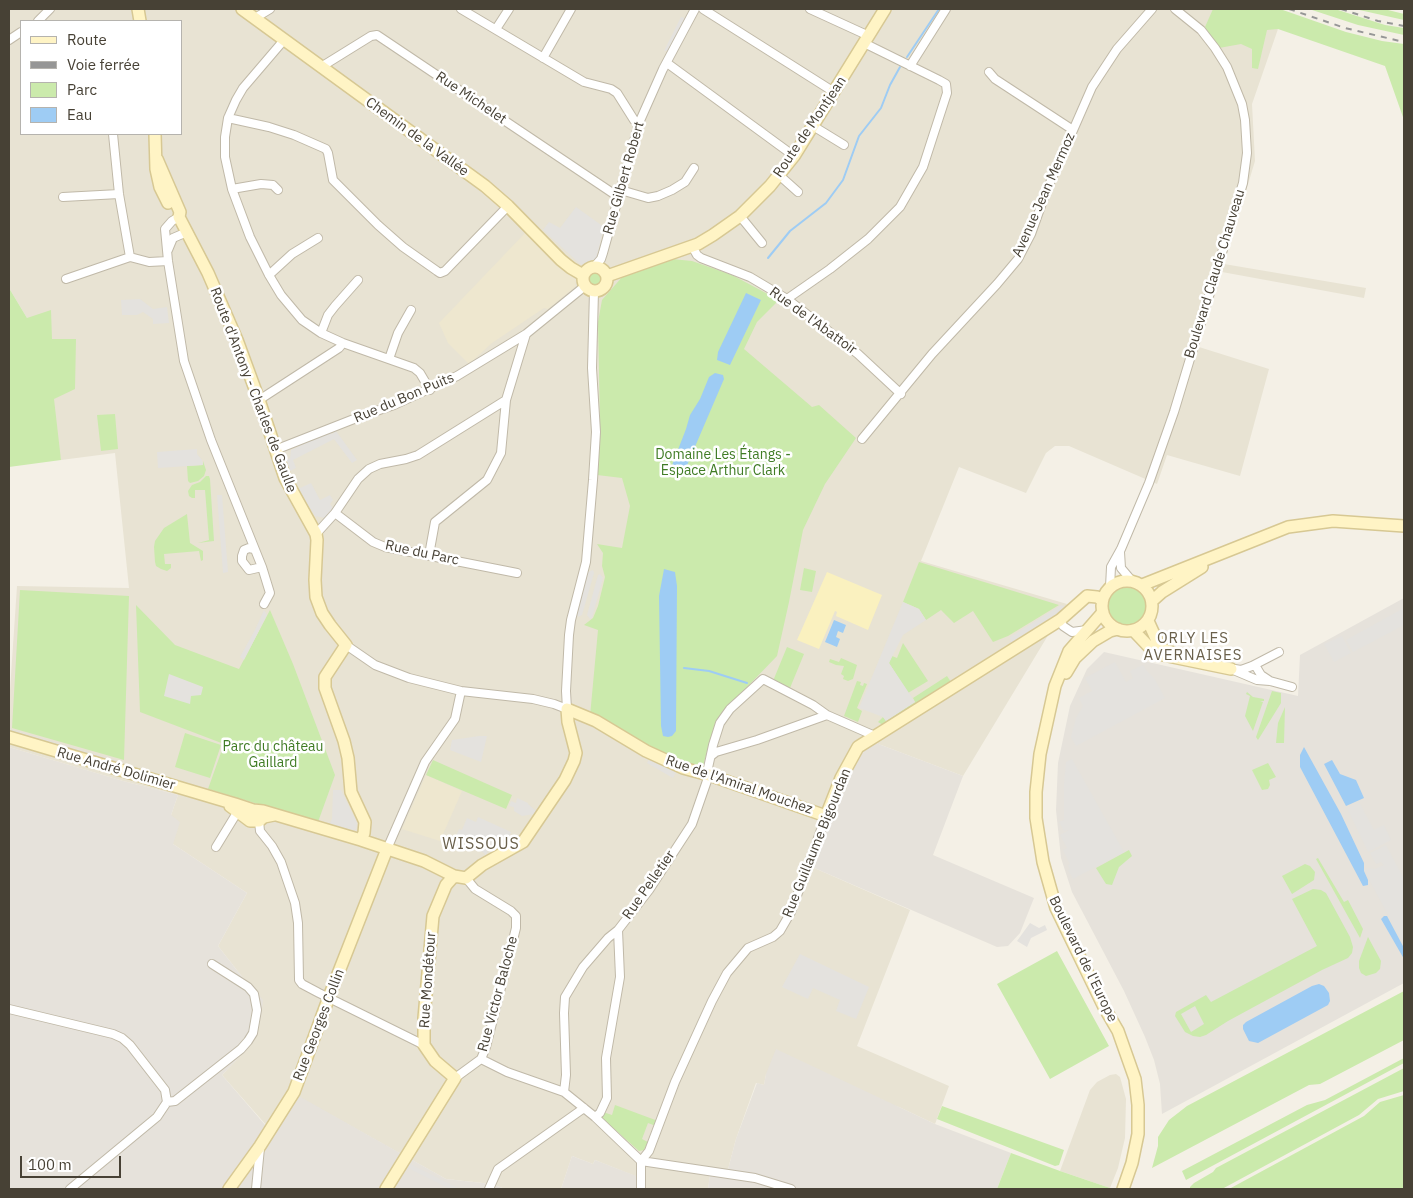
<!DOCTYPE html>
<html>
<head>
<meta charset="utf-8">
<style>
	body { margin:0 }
	#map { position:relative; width:1413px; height:1198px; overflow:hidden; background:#f4f0e6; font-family:"IBM Plex Sans",sans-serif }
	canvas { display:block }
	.frame { position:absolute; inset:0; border:10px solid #474135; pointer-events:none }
	.legend { position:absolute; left:20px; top:20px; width:162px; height:115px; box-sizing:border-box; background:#fff; border:1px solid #b5b3ae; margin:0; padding:6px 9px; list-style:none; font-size:15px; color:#474135 }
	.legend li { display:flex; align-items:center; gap:10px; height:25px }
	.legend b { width:25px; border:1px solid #b5b3ae }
	.scale { position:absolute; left:20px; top:1156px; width:101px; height:22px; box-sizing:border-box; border:2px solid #474135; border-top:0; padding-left:6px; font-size:15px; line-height:18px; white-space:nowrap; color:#474135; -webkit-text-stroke:4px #fff; paint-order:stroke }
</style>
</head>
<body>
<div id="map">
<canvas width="1413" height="1198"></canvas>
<div class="frame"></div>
<ul class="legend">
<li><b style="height:6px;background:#fff4c5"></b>Route</li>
<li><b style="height:6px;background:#969696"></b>Voie ferrée</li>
<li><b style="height:14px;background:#cbeaac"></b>Parc</li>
<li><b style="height:14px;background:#9eccf4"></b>Eau</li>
</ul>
<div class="scale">100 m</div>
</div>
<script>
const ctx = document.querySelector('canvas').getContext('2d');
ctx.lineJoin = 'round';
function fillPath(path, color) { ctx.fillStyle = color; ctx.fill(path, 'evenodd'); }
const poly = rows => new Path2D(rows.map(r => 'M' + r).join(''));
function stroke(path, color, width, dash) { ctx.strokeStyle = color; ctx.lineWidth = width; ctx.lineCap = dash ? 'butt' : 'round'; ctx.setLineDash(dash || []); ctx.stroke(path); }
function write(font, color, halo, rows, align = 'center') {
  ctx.font = font + ' "IBM Plex Sans",sans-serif'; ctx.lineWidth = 5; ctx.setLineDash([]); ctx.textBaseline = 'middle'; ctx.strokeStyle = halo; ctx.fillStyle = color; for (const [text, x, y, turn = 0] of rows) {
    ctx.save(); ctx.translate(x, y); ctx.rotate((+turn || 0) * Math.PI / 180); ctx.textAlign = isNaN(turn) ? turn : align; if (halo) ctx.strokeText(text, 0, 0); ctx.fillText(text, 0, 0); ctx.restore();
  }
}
const residential = poly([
	[9,9,1236,9,1278,29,1252,104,1255,161,1224,264,1366,288,1364,298,1222,272,1199,347,1269,369,1240,476,1167,455,1157,484,1069,446,1055,446,1046,453,1026,493,959,467,921,561,1067,604,963,776,873,742,812,867,910,910,857,1046,949,1086,935,1124,899,1107,766,1074,764,1085,756,1083,736,1139,726,1177,710,1174,708,1189,636,1189,635,1176,595,1160,593,1164,572,1156,561,1189,505,1189,492,1184,446,1179,297,1096,267,1126,222,1075,244,1052,247,983,218,946,247,893,173,844,171,815,178,795,123,781,9,747,9,705,17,586,129,588,115,453,61,460,27,318,9,288],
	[21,21,181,21,181,134,21,134],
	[1116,1074,1120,1077,1126,1099,1125,1138,1118,1168,1110,1188,1060,1171,1090,1090,1097,1082,1110,1075]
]);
const industrial = poly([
	[1404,598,1404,983,1162,1114,1160,1084,1154,1060,1145,1037,1124,991,1072,892,1061,858,1056,810,1058,763,1070,706,1087,669,1104,652,1298,696,1300,655],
	[873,742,963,776,933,855,1034,898,1020,933,1008,946,997,947,812,867,843,782,859,755],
	[9,747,123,781,178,795,171,815,180,822,173,844,247,893,218,946,247,983,263,1000,261,1018,244,1052,222,1075,266,1126,297,1095,446,1179,492,1184,505,1189,9,1189],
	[776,1049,935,1124,1011,1153,997,1189,708,1189,710,1174,726,1177,736,1139,757,1083,764,1085,766,1074],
	[572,1156,593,1164,595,1160,636,1176,636,1189,561,1189]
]);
const education = poly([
	[525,233,573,276,576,280,575,287,548,309,544,308,492,343,469,364,448,343,439,323],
	[426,775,462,791,440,841,402,829]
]);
const green = poly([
	[1213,9,1280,9,1346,32,1382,41,1404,44,1404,120,1385,66,1278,29,1267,30,1258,69,1252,68,1252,49,1241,44,1219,48,1205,27],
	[1309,9,1335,9,1385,25,1404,28,1404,35,1358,25],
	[1355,9,1388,10,1404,14,1404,20],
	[672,259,692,261,732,275,779,300,757,322,744,349,812,407,819,405,856,438,825,484,803,530,789,602,777,656,721,714,710,741,703,766,699,767,668,755,590,716,598,630,584,625,593,618,598,606,605,577,602,566,603,553,597,544,622,548,630,506,622,478,597,475,600,424,598,322,602,300,623,276],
	'586 279a8 8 0 1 1 16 0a8 8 0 1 1-16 0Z',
	[9,288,27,318,51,310,52,339,76,339,75,389,54,399,61,460,9,467],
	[115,414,118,449,101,451,97,415],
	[203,461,206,470,204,476,198,481,190,483,188,481,187,466,203,465],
	[206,476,209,476,210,479,214,541,198,543,209,540,205,490,195,490,195,498,192,498,189,496,188,491,192,485,200,482],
	[187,514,190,543,203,551,203,560,201,561,199,551,164,554,165,564,171,564,171,568,167,571,161,569,156,566,155,562,154,547,155,541,164,528],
	[919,562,1059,605,1008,636,993,642,973,611,954,623,941,610,926,620,919,609,903,602],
	[804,568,816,571,812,592,800,590],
	'1107 606a20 20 0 1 1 40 0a20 20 0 1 1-40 0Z',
	[20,590,129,596,124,760,12,728],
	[136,605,175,645,239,669,270,610,293,664,335,775,318,822,208,789,224,744,140,712],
	[903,643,928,681,908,693,889,663,892,656,897,658],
	[787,647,804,654,790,688,773,681],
	[841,658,857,665,853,679,848,681,843,679,844,676,841,674,844,666,836,665,829,662,830,659,839,662],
	[947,676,951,682,883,725,878,722,883,717,886,721,915,702,913,698],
	[857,681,861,682,860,685,863,686,864,683,867,684,857,708,862,711,858,722,844,716],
	[1272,691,1281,693,1281,703,1258,740,1256,737],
	[1247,692,1253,697,1264,699,1264,701,1260,701,1263,702,1253,731,1245,716,1250,696,1246,694],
	[1285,707,1284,743,1276,743,1278,723],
	[185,733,221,745,210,778,175,767],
	[433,760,512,795,506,809,426,775],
	[1268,763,1276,777,1269,780,1270,785,1268,789,1262,790,1252,770],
	[1129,850,1132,856,1119,867,1112,885,1106,884,1096,868],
	[1318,858,1344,902,1348,900,1363,929,1360,938,1316,859],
	[1305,864,1310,866,1315,872,1314,880,1292,894,1282,876],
	[1313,889,1321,890,1326,893,1350,937,1353,947,1352,953,1348,958,1322,970,1228,1021,1206,1035,1200,1037,1193,1036,1185,1032,1175,1016,1176,1012,1206,995,1211,1002,1317,946,1292,899],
	[1195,1006,1204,1024,1191,1032,1181,1014],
	[1368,937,1381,961,1380,969,1376,973,1366,976,1361,973,1359,968,1359,961],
	[1057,951,1109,1046,1050,1079,997,984],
	[1404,991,1404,1040,1320,1084,1309,1085,1152,1168,1158,1146,1158,1137,1169,1120,1187,1106],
	[1404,1058,1404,1063,1186,1180,1182,1171,1307,1105,1325,1100],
	[1404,1068,1404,1091,1378,1099,1359,1115,1222,1189,1190,1189,1190,1187,1194,1183,1213,1172,1216,1168],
	[1404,1095,1404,1189,1229,1189,1364,1116,1380,1102],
	[615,1105,658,1121,656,1126,648,1123,642,1139,648,1142,644,1150,639,1151,601,1117,603,1112,612,1115],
	[942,1106,1064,1150,1059,1165,1055,1166,937,1119],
	[1011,1153,1060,1171,1110,1188,997,1189]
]);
const sand = poly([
	[827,572,882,595,868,630,836,616,837,612,835,611,819,649,797,640]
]);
const parking = poly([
	[681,17,685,18,670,50,664,51],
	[576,207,604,227,596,259,581,265,543,230,549,222,560,228],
	[140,299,153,309,167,307,169,323,153,324,153,319,143,312,137,315,122,315,121,300],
	[336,431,357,460,352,463,334,439,293,460,296,468,290,471,285,460,290,458,291,450,330,432,332,434],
	[197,449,197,454,202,460,203,465,158,468,157,452],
	[311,483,320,500,330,495,333,500,330,504,333,508,325,518,315,516,298,489],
	[217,495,222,495,228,572,223,573],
	[593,570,594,573,582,615,578,617,577,614,588,572],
	[600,574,603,578,592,618,590,619,587,615,598,575],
	[903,602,919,609,926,620,903,635,889,663,915,702,886,721,883,717,859,708],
	[1061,605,1069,608,1011,645,1010,637],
	[1404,608,1404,625,1353,652,1346,640],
	[264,610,267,615,244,660,240,657,255,630],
	[1342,636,1351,653,1334,662,1324,644],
	[1115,662,1126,682,1133,678,1130,671,1143,665,1147,671,1154,678,1165,698,1076,746,1071,737,1076,718,1083,706,1079,698,1092,691,1085,678],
	[169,674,203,687,201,695,191,696,190,704,164,696],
	[9,730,9,729,115,760,110,763,9,734],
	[479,736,487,736,481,762,450,750,452,740],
	[650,758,676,773,673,778,647,763],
	[1072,759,1124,852,1073,879,1068,870,1070,869,1068,865,1070,864,1063,850,1067,848,1060,835,1069,830,1064,831,1059,822,1064,820,1064,784,1066,762],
	[333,790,341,790,357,823,356,829,353,831,329,825,332,819],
	[517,798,528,803,528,804,536,811,534,814,522,816,514,811,514,807,509,806,511,801,516,803],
	[1359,802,1374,830,1384,825,1391,840,1368,852,1347,808],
	[478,817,511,832,510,836,503,840,500,845,488,850,486,855,477,847,456,836,459,829,462,830,467,818,476,822],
	[1386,845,1404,879,1404,945,1364,870,1368,868,1375,869,1384,865,1381,862,1376,864,1370,853],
	[1030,923,1039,928,1045,925,1047,930,1031,938,1027,947,1017,941],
	[800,954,869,987,856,1019,836,1011,840,1000,813,988,808,999,782,987],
	[408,1163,460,1189,450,1189,406,1167]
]);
const water = poly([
	[746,293,761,300,730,365,717,360,718,352],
	[715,373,723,375,724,379,682,477,674,477,669,473,686,429,690,415,700,399,709,377],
	[664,569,675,572,677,586,676,731,672,736,668,737,663,736,661,726,659,596],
	[834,620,846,625,843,633,838,631,836,637,840,639,837,647,825,642],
	[1304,747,1341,814,1364,863,1364,871,1368,880,1368,885,1363,886,1300,767,1300,755],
	[1332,760,1340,774,1356,780,1364,798,1346,806,1324,764],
	[1384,916,1387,916,1404,948,1404,959,1381,919],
	[1319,984,1324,986,1329,993,1330,1001,1328,1005,1258,1043,1249,1041,1243,1029,1243,1025,1246,1022,1312,986]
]);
const stream = poly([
	[907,57,939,9],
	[768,258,790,231,826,203,843,180,859,136,881,108,890,85,900,67],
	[684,668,709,671,747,683]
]);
const street = poly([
	[461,9,584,82,611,89,617,93,634,120,639,123],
	[703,9,834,92],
	[810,9,869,36],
	[255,18,270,9],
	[38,21,50,9],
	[496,29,509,9],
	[9,40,21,32],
	[284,40,243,88,236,100,228,118,225,137,225,157,232,189,250,237,269,275,281,295,302,320,321,333,343,343,414,368,420,373,430,390],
	[543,58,571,9],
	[667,63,794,156],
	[910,66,946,9],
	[321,67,371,36,377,35,614,194,624,191,648,198,658,196,672,190,685,182,694,168],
	[989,72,995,79,1073,130],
	[228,118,269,127,294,135,326,149,328,153,333,180,378,225,403,247,437,271,440,273,445,271,508,206],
	[813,126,844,145],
	[113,134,119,194,130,257,149,262,168,261],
	[779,175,798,192],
	[232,189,261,184,273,185,278,190],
	[63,197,119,194],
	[740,216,762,243],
	[179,217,172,221,165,229,168,261,184,361,211,440,262,567,270,593,264,604],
	[692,246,697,255,701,258,750,277,787,299,858,354,901,394],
	[168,250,173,238,187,232],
	[594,267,601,259,603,253,639,123,663,69,695,9],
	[269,275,292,254,318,238],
	[66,279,130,257],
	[787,299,830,269,868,239,900,207,923,167,947,93,946,84,939,80,864,43],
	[321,333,328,315,335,306,358,280],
	[389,359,398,333,411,310],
	[259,400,339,348,343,343],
	[862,439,932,354,997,284,1018,259,1031,234,1046,192,1092,87,1117,49,1152,9],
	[275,450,359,417,394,405,457,376,526,334,585,286],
	[335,513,373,542,385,547,517,573],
	[316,534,335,513,358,479,369,469,380,464,406,459,418,455,506,400,526,334],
	[254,549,249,548,244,550,242,556,242,561,249,570,262,567],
	[1120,552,1121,568,1132,581],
	[429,555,435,522,487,480,501,453,506,400],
	[1110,587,1111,567,1121,549,1149,483,1174,412,1243,183,1247,153,1245,120,1242,104,1227,67,1215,48,1201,30,1175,9],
	[1060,620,1063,626,1072,632,1087,630],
	[346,645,375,665,409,678,461,691,533,699,554,704,567,709,566,691,569,635,571,620,586,562,593,480,596,432,592,368,594,291],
	[1255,665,1261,675,1270,681],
	[1231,669,1257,680,1270,681,1292,687],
	[1235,669,1241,670,1252,666,1279,652],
	[711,756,716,752,757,740,827,715],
	[259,821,260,831,272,846,281,862,295,903,298,923,299,980,302,984,319,993,424,1045],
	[216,847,238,811],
	[387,849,425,762,455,719,461,691],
	[9,1009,113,1034,122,1038,130,1045,165,1090,167,1102,157,1117,70,1189],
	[481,1059,507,1072,564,1092,595,1117,641,1161],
	[455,1078,481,1059,486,1047,516,928,516,916,511,911,475,889,466,878],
	[564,1092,566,1075,564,1013,565,997,583,967,608,938,618,930],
	[167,1102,175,1101,241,1049,248,1041,253,1033,257,1010,254,994,248,987,212,964],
	[595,1117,600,1113,607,1098,606,1058,620,977,618,930,649,890,692,824,709,775,708,768,713,745,720,723,730,709,763,679,813,705,827,715,875,736],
	[641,1161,649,1151,675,1082,712,1001,727,973,748,948,773,937,780,931,791,912,826,816],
	[641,1161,755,1178,791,1189],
	[256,1189,260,1148],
	[489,1189,498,1169,584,1108],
	[641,1189,641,1161]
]);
const secondary = poly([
	[138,9,140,21],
	[242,9,485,186,508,206,561,260,571,268,583,275],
	[155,134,156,169,160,187,168,203],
	[157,159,180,212,179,217,208,273,237,340,259,400,285,478,316,534,317,540,315,580,316,597,322,613,330,625,346,645,325,677,325,688,344,741,348,758,351,792,365,822,364,833,361,840],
	'583 279a12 12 0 1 1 24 0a12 12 0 1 1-24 0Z',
	[607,276,698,244,713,235,740,216,770,186,794,156,885,9],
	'1102 606a25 25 0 1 1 50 0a25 25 0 1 1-50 0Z',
	[1142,585,1288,527,1333,521,1404,526],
	[1152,601,1162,592,1202,567],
	[1103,612,1069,651,1055,686,1040,754,1036,792,1036,818,1043,862,1056,908,1104,1007,1118,1031,1135,1079,1138,1105,1138,1134,1132,1163,1123,1189],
	[1148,621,1158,643,1163,649,1173,653],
	[1133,630,1152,650,1158,654,1231,669],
	[1066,673,1075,658,1093,641,1110,631,1118,629],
	[9,737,235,804,253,810,263,811,361,840,424,861,454,876,466,878,482,865,523,842,565,780,574,761,576,753,568,722,567,709,596,721,646,751,683,768,709,775,826,816,841,778,858,747,1060,620,1087,596,1097,597,1102,600],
	[230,806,250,821,259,821,264,817,274,815],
	[229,1189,260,1146,294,1092,329,997,387,849],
	[386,1189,455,1078,435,1061,424,1045,424,1018,433,916,446,885,454,876]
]);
const rail = poly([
	[1289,9,1345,28,1404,42],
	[1341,9,1378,21,1404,26]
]);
const streetNames = [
	["Rue Michelet",471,98,34],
	["Route de Montjean",810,127,-56],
	["Chemin de la Vallée",417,137,36],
	["Rue Gilbert Robert",624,178,-74],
	["Avenue Jean Mermoz",1044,195,-66],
	["Boulevard Claude Chauveau",1215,274,-73],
	["Rue de l'Abattoir",813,321,36],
	["Route d'Antony - Charles de Gaulle",253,390,69],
	["Rue du Bon Puits",404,398,-23],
	["Rue du Parc",422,553,12],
	["Rue André Dolimier",116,769,16],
	["Rue de l'Amiral Mouchez",739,785,19],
	["Rue Guillaume Bigourdan",817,843,-68],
	["Rue Pelletier",649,885,-55],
	["Boulevard de l'Europe",1083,959,64],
	["Rue Mondétour",428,980,-86],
	["Rue Victor Baloche",498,994,-75],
	["Rue Georges Collin",319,1025,-69]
];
const parkNames = [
	["Domaine Les Étangs -",723,455],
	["Espace Arthur Clark",723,471],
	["Parc du château",273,747],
	["Gaillard",273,763]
];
const neighbourhoodNames = [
	["ORLY LES",1193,639],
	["AVERNAISES",1193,656]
];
const quarterNames = [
	["WISSOUS",481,844]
];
fillPath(residential, '#e8e3d3');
fillPath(industrial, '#e6e2db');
fillPath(education, '#eee7cf');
fillPath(green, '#cbeaac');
fillPath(sand, '#faf1bf');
fillPath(parking, '#e4e2de');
fillPath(water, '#9eccf4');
stroke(stream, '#9eccf4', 2);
stroke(street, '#c0b9a8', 10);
stroke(secondary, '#d7c893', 14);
stroke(street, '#fff', 8);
stroke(secondary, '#fff4c5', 11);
stroke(rail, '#969696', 2, [6, 6]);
write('14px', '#474135', '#fff', streetNames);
write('14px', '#407c25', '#fff', parkNames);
ctx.letterSpacing = '1px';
write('15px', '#6a604b', '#fff', neighbourhoodNames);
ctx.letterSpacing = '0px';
ctx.letterSpacing = '1px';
write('16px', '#6a604b', '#fff', quarterNames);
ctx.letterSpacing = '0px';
</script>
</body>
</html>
